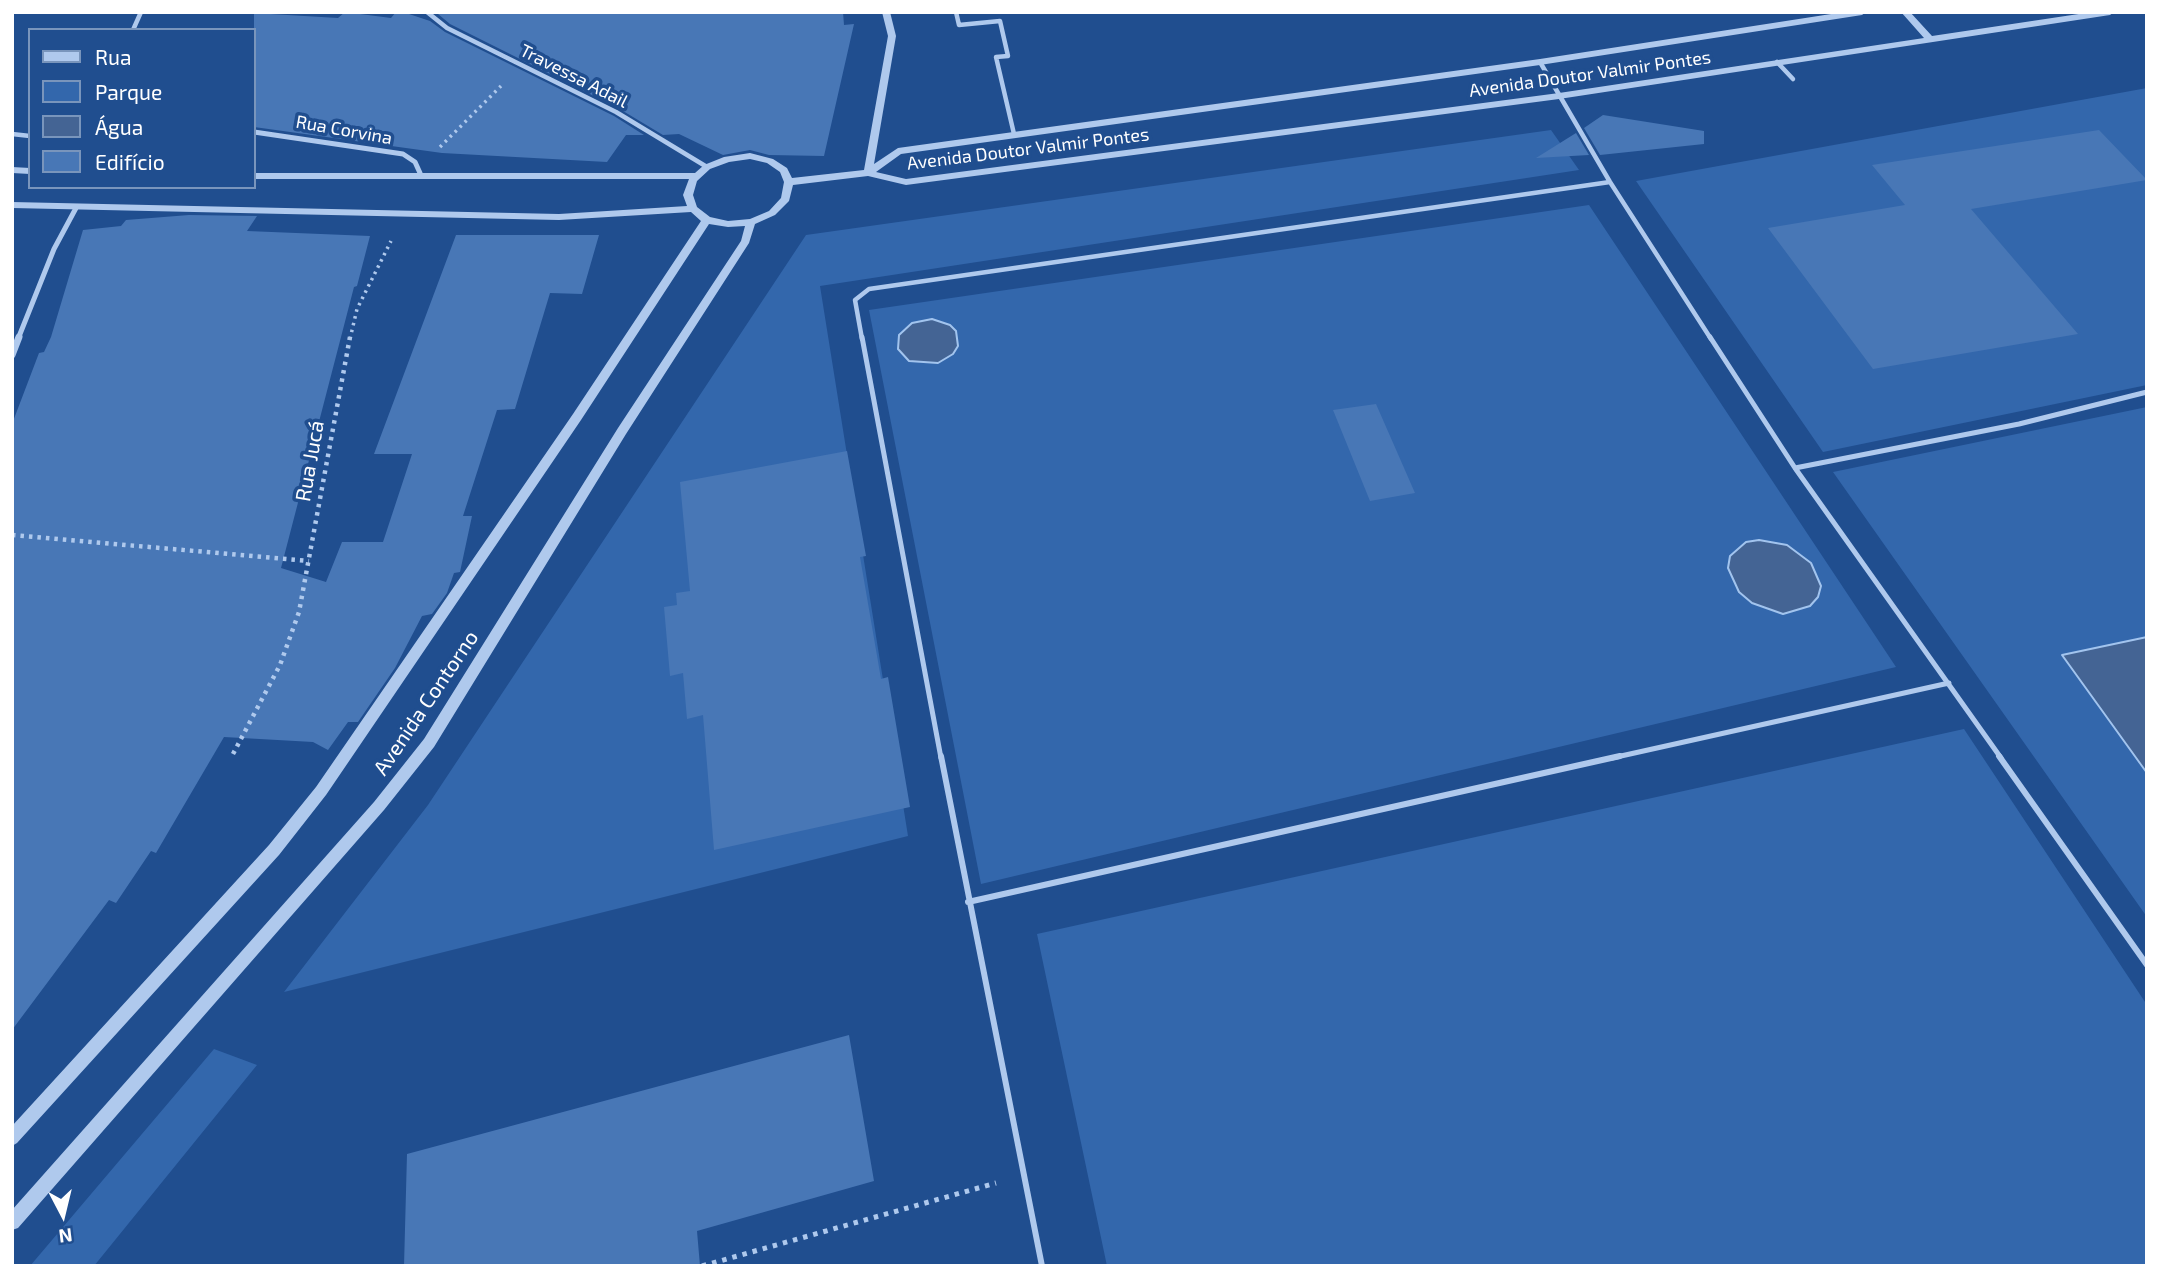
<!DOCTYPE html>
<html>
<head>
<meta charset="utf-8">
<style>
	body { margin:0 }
	#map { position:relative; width:2159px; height:1278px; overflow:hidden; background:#204e8f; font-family:"Exo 2",sans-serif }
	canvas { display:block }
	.frame { position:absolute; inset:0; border:14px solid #fff; pointer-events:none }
	.legend { position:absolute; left:28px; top:28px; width:228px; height:161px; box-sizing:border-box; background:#204e8f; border:2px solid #7995bc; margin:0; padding:9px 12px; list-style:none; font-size:21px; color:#fff }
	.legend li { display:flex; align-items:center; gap:14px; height:35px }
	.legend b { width:35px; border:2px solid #7995bc }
	.north { position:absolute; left:28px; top:1180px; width:70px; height:70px; -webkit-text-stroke:5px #204e8f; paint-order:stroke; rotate:173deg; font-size:19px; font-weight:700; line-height:28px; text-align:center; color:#fff }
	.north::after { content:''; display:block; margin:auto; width:24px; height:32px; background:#fff; clip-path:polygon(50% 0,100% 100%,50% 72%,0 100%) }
</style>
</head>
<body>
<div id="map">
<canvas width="2159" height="1278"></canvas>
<div class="frame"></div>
<ul class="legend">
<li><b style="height:9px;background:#afc9ed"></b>Rua</li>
<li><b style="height:19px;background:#3367ac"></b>Parque</li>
<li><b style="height:19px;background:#446494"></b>Água</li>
<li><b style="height:19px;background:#4877b6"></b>Edifício</li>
</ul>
<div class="north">N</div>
</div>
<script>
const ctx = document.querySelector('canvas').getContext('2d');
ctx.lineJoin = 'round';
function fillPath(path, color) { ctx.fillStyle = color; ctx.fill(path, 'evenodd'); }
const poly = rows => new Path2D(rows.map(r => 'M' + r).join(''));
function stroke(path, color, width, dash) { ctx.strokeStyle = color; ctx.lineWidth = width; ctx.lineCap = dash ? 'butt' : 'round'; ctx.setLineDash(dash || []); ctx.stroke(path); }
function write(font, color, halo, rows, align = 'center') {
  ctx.font = font + ' "Exo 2",sans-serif'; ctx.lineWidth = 7; ctx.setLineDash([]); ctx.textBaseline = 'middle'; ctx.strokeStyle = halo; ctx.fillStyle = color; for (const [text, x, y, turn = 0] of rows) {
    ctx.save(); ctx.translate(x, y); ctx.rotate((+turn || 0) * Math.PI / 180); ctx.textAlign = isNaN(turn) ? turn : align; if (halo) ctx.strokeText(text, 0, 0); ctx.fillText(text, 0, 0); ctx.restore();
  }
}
const green = poly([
	[2147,88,2147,385,1823,452,1636,181],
	[1551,130,1579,170,820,286,908,836,284,992,428,805,806,235],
	[1589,205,1896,667,981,884,869,310],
	[2147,407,2147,917,1833,472],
	[1964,729,2147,1005,2147,1266,1107,1266,1037,934],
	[214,1049,257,1065,94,1266,30,1266]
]);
const water = poly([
	[932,319,950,325,956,331,958,346,953,354,938,363,909,361,898,349,899,335,912,323,932,319],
	[1759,540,1787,545,1811,563,1821,586,1818,597,1810,606,1783,614,1752,603,1739,592,1728,568,1730,556,1746,542,1759,540],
	[2147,637,2147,773,2062,655,2147,637]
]);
const building = poly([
	[345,12,391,18,396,12,403,12,430,21,445,32,614,116,644,135,626,135,607,162,442,153,254,127,254,13,338,18],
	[440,12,843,12,844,25,854,24,824,156,769,155,750,150,723,155,679,134,663,135,618,108,450,24,438,14],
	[1603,115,1704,131,1704,144,1600,155,1584,128],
	[2099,130,2147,180,1971,209,2078,334,1873,369,1768,228,1905,205,1872,165],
	[1576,133,1589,155,1536,158],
	[189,215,257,216,247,231,370,236,357,286,354,287,281,568,326,582,342,542,383,542,412,454,374,454,456,235,599,235,582,294,550,293,515,409,497,410,463,516,472,516,460,572,454,573,447,593,432,614,422,616,395,668,358,722,348,722,328,750,313,742,224,737,156,853,151,851,116,903,109,900,12,1030,12,424,39,353,44,352,51,337,83,230,121,226,126,220],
	[1376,404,1415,493,1370,501,1333,410],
	[847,451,866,556,860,557,881,679,888,677,910,807,714,850,703,715,687,719,683,673,670,676,664,607,677,605,676,593,690,591,680,482],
	[849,1035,874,1181,697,1231,700,1266,404,1266,407,1154]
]);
const pathFar2 = poly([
	[440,147,501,86],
	[350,339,357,309,391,241]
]);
const pathFar1 = poly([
	[12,535,309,561],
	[233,754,280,665,299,612,350,337]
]);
const path = poly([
	[702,1266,996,1183]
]);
const serviceFar2 = poly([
	[427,12,447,28,616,112,707,167],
	[956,12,959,25,1000,21,1008,56,996,57,1014,134],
	[133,30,141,12],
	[1540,62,1610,182,1711,339],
	[1777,62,1793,79],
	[12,134,30,136],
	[862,339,855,300,869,289,1610,182]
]);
const serviceFar1 = poly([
	[862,337,941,758],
	[1710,337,1795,468,2001,758],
	[1795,468,2019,424,2147,392],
	[1612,758,1949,683]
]);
const service = poly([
	[941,756,1042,1266],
	[1999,756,2147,965],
	[968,902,1620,756]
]);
const minorFar1 = poly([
	[254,132,403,154,415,162,420,173],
	[18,339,54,249,76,208]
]);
const minor = poly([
	[12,355,19,337]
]);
const tertiary = poly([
	[882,12,890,12,896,36,874,164,898,148,1540,59,1844,12,1866,12,1862,15,1540,65,901,154,876,172,906,179,1559,93,1924,38,1901,12,1910,12,1932,36,2092,12,2114,12,2110,15,1559,99,906,185,868,176,793,185,789,201,775,215,755,224,749,243,626,434,434,747,384,810,18,1228,12,1230,12,1210,374,802,424,739,618,428,741,241,745,226,728,227,709,224,581,420,326,795,279,855,17,1143,12,1146,12,1126,269,845,316,787,573,414,701,221,691,212,559,220,12,208,12,202,559,214,687,206,683,195,689,179,254,179,254,173,695,173,704,165,724,157,750,153,773,159,787,168,792,178,864,170,888,36,882,12],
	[750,159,767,163,780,172,784,182,781,198,769,211,750,219,728,221,710,217,697,207,693,195,697,181,710,169,729,162,750,159],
	[12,167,30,168,30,174,12,173,12,167]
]);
const farStreetnames = [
	["Avenida Doutor Valmir Pontes",1590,74,-8],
	["Travessa Adail",574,76,27],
	["Rua Corvina",344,130,10],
	["Avenida Doutor Valmir Pontes",1028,149,-7]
];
const streetNames = [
	["Rua Jucá",310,461,-80],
	["Avenida Contorno",426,703,-56]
];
fillPath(green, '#3367ac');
fillPath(water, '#446494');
stroke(water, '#a2c4ee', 2);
fillPath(building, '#4877b6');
stroke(pathFar2, '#afc9ed', 3.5, [2.5, 4.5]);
stroke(pathFar1, '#afc9ed', 4.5, [3.5, 5]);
stroke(path, '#afc9ed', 5, [4.5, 6]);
stroke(serviceFar2, '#afc9ed', 4.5);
stroke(serviceFar1, '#afc9ed', 5);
stroke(service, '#afc9ed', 6);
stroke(minorFar1, '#afc9ed', 5);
stroke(minor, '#afc9ed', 7);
fillPath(tertiary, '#afc9ed');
write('18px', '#fff', '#204e8f', farStreetnames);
write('21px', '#fff', '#204e8f', streetNames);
</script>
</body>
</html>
